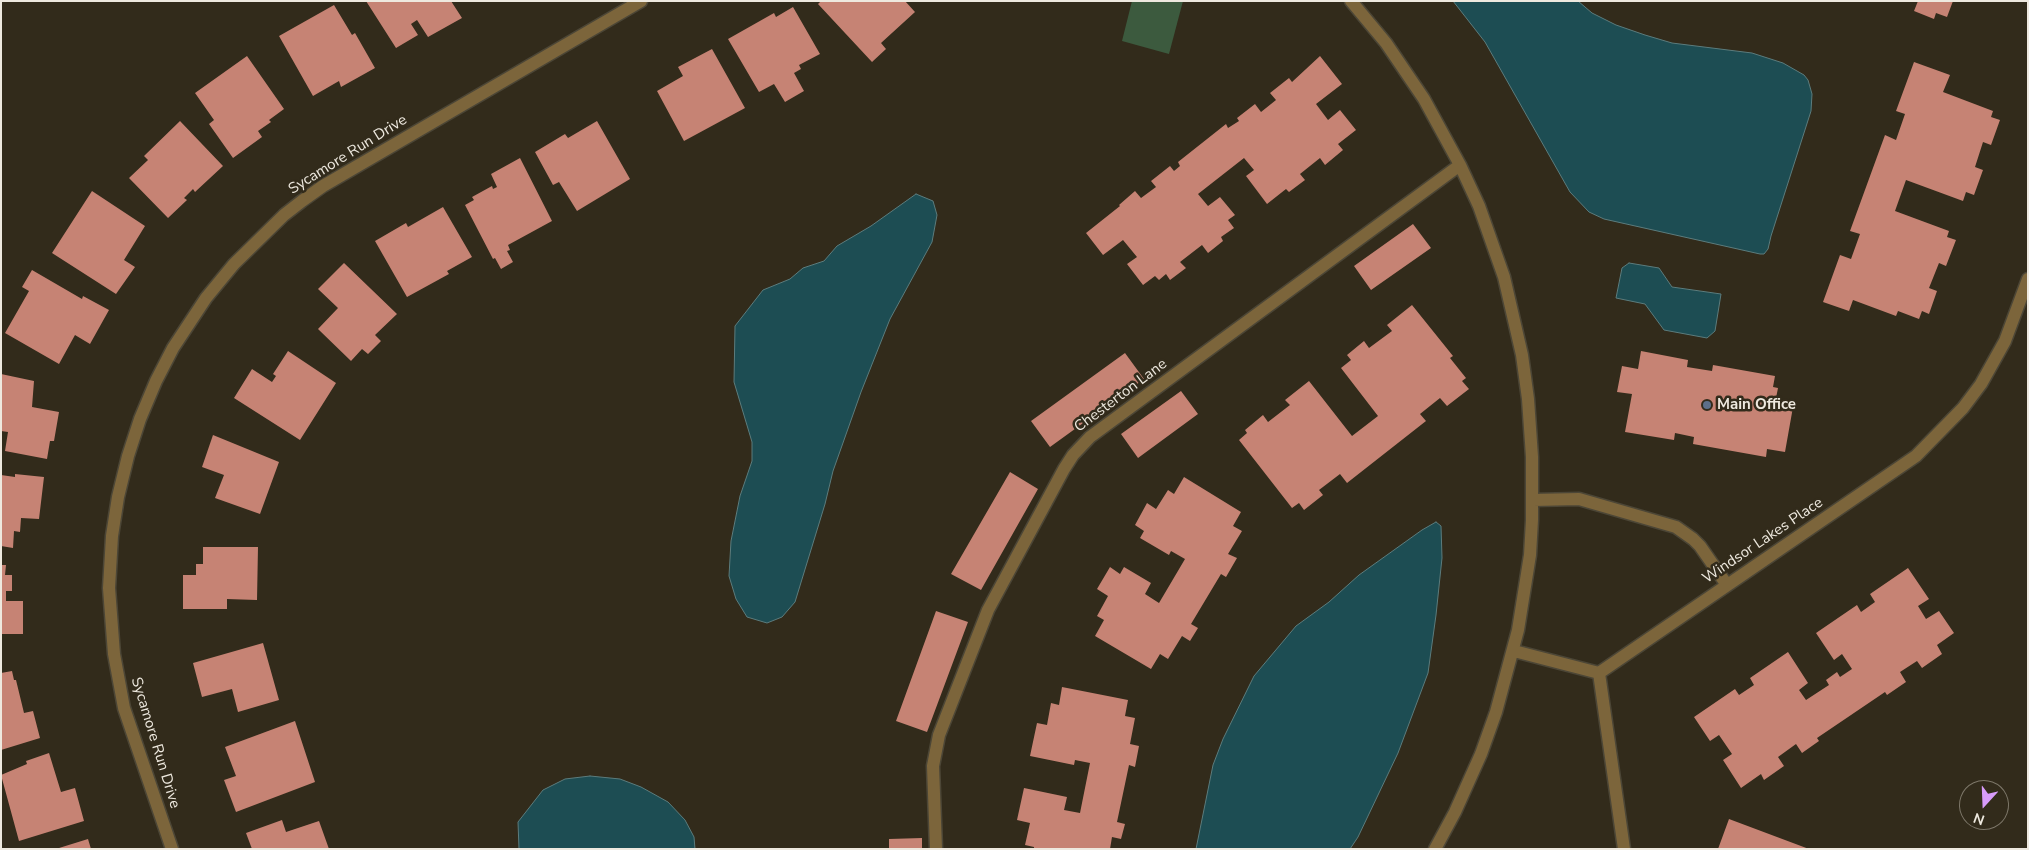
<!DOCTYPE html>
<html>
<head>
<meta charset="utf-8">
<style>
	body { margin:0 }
	#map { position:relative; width:2029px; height:850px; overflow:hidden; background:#322b1b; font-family:"Nunito Sans",sans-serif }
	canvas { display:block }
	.frame { position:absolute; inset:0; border:2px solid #eee9df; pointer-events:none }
	.north { position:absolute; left:1959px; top:780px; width:50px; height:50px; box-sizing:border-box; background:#322b1b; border:1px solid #7d7769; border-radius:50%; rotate:200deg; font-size:14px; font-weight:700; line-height:20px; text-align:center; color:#eee9df }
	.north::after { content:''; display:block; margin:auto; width:18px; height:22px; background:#d79bf9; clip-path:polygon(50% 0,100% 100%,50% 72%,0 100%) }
</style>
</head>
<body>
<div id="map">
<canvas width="2029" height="850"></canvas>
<div class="frame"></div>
<div class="north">N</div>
</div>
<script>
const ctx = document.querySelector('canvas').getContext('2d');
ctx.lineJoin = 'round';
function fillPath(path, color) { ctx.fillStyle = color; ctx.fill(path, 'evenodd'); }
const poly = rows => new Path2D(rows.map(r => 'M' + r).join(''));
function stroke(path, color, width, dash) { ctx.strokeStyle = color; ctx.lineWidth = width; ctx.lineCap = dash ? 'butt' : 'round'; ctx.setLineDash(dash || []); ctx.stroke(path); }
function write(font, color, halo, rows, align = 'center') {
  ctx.font = font + ' "Nunito Sans",sans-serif'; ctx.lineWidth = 5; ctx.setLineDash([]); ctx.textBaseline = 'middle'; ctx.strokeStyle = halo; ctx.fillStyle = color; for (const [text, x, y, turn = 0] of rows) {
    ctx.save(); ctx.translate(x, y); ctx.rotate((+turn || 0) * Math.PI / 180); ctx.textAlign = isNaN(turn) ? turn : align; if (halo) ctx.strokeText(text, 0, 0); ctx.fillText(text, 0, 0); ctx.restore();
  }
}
const green = poly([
	[1132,1,1183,1,1169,54,1122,41]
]);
const water = poly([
	[1453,1,1578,1,1592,13,1616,25,1645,35,1672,43,1752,53,1783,63,1804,75,1808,80,1812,94,1811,111,1771,236,1768,249,1764,254,1760,254,1604,219,1589,212,1570,192,1485,42,1453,1],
	[916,194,933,201,937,215,932,242,890,319,861,392,833,471,825,504,795,602,782,617,767,623,747,617,736,599,729,576,731,541,740,496,752,461,752,442,734,382,735,326,763,290,790,279,803,268,824,261,837,246,871,226,916,194],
	[1629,263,1659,268,1672,287,1721,294,1715,331,1707,338,1664,330,1645,304,1616,298,1622,268,1629,263],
	[1436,522,1441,526,1442,558,1436,615,1428,673,1398,753,1358,837,1350,849,1196,849,1213,765,1223,739,1254,676,1296,626,1329,602,1359,575,1422,530,1436,522],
	[590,776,620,779,641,787,668,802,685,820,694,837,695,849,519,849,518,822,543,790,565,779,590,776]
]);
const building = poly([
	[366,1,451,1,462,18,428,37,417,20,411,24,418,35,396,48],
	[821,1,905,1,915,12,881,43,886,49,872,62,818,4],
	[1918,1,1953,1,1947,17,1936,13,1934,19,1914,11],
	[334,5,352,35,355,33,375,68,341,87,339,81,313,96,279,36],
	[793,7,820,54,799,65,801,69,794,73,804,91,785,102,774,84,759,92,728,39,774,13,776,17],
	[712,49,745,108,684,141,657,91,683,76,678,67],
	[247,56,284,109,269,120,271,122,258,131,262,137,233,158,209,124,214,120,195,93],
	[1320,56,1342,84,1316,104,1328,120,1340,110,1356,130,1338,144,1343,150,1325,165,1320,158,1300,174,1305,180,1289,192,1286,189,1267,204,1246,176,1254,170,1244,158,1198,194,1208,206,1220,197,1235,215,1228,220,1234,228,1221,237,1223,241,1208,253,1202,245,1180,262,1186,268,1170,280,1166,274,1159,280,1155,276,1143,285,1127,264,1137,257,1123,240,1103,255,1086,233,1120,206,1119,205,1135,191,1141,198,1156,187,1151,181,1170,166,1174,171,1180,166,1178,162,1226,124,1228,128,1239,121,1237,118,1255,104,1261,112,1276,100,1270,93,1289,78,1292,82],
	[1914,62,1950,75,1943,92,1993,111,1991,117,2000,120,1991,145,1983,142,1975,167,1983,170,1974,195,1966,192,1963,201,1906,180,1895,211,1949,231,1947,237,1956,240,1946,266,1939,263,1929,288,1937,291,1929,314,1922,311,1919,319,1898,311,1896,316,1853,300,1849,311,1823,302,1840,255,1851,259,1860,234,1850,231,1885,135,1896,140,1905,114,1896,111],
	[180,121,223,166,195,192,193,189,184,198,187,200,168,218,129,178,148,160,144,156],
	[597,121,630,179,577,211,559,182,553,185,535,152,565,134,568,138],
	[520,158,552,221,508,245,510,250,507,251,513,262,501,269,495,258,493,259,465,205,474,200,472,197,492,186,493,189,497,187,491,174],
	[92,191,145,226,124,260,135,267,116,294,52,253],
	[443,207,472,257,447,271,449,274,407,297,375,241,406,223,408,227],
	[1413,224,1431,248,1371,290,1354,266],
	[344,263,397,314,375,335,381,341,368,354,362,349,351,361,318,329,338,308,318,289],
	[32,270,82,299,83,296,109,310,90,344,75,335,59,364,5,333,29,291,22,287],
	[1412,305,1453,356,1450,358,1466,378,1462,381,1469,389,1447,406,1440,398,1420,414,1426,421,1347,483,1340,474,1319,490,1323,495,1304,510,1299,503,1292,508,1239,440,1247,433,1245,430,1263,415,1268,422,1290,405,1285,400,1309,381,1352,436,1378,416,1341,368,1351,360,1347,355,1364,341,1369,348,1392,331,1387,325],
	[288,351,336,383,300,440,234,398,252,369,272,382,276,376,273,374],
	[1641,351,1688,360,1687,367,1712,371,1713,365,1775,376,1773,387,1778,388,1775,403,1793,407,1785,452,1767,449,1766,457,1693,444,1694,437,1675,433,1674,440,1625,432,1632,394,1617,392,1622,366,1638,369],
	[1125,353,1144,379,1050,447,1031,421],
	[1,374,34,381,32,407,59,412,54,441,50,441,47,459,5,451,8,432,1,431],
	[1181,391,1198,414,1138,458,1121,434],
	[213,435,279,462,260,514,215,498,224,475,202,467],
	[1010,472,1038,489,981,590,951,574],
	[15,474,44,477,39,519,21,518,20,532,14,531,13,548,1,546,1,475,15,477],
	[1184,477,1241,512,1233,526,1242,531,1228,554,1237,558,1226,577,1221,574,1191,624,1198,628,1190,641,1182,636,1168,659,1160,654,1151,669,1095,636,1104,620,1097,616,1108,596,1097,589,1110,567,1120,574,1124,567,1151,583,1145,594,1159,603,1185,559,1171,551,1169,555,1140,538,1144,531,1135,525,1147,503,1156,509,1168,490,1174,494],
	[203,547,258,547,257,600,227,599,227,609,183,609,183,575,196,575,196,564,203,564],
	[1,565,6,565,5,575,12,575,12,591,6,591,6,601,23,601,23,634,1,634],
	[1908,568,1929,599,1918,606,1926,619,1939,611,1954,633,1937,645,1942,654,1922,668,1917,661,1900,672,1906,682,1887,695,1885,692,1817,738,1819,741,1802,753,1796,744,1778,757,1784,766,1764,780,1761,774,1741,788,1723,760,1732,754,1719,735,1710,741,1694,717,1735,689,1739,695,1754,685,1750,678,1788,652,1808,683,1799,690,1806,700,1829,685,1826,680,1837,672,1840,677,1852,669,1842,654,1834,660,1816,633,1857,605,1861,612,1875,602,1870,594],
	[936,611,968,622,927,732,896,721],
	[263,643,279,700,238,712,232,689,202,697,193,663],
	[12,671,14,680,16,680,24,713,33,711,40,738,1,750,1,673],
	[1062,687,1128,700,1125,716,1135,718,1130,744,1139,746,1135,767,1129,765,1117,822,1125,824,1121,839,1112,837,1110,849,1034,849,1034,847,1025,845,1030,823,1017,820,1024,788,1067,797,1064,810,1080,813,1090,763,1075,760,1074,765,1030,756,1037,723,1047,725,1051,703,1059,705],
	[295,721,315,782,236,812,224,780,236,776,225,747],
	[49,753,61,792,75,788,84,821,19,841,1,775,27,764,26,761],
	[1729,819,1809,849,1718,849],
	[282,820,286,832,319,821,329,849,252,849,246,833],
	[922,838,922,849,889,849,889,839],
	[88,839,91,849,59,849,59,848]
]);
const street = poly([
	[1351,1,1386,43,1424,99,1460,165,1479,206,1504,277,1522,355,1528,399,1532,457,1532,520,1530,555,1518,630,1496,712,1481,754,1455,812,1435,849],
	[1533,500,1579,499,1676,527,1693,539,1700,546,1727,585],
	[1514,651,1599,673],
	[1599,673,1916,456,1963,408,1981,384,2005,341,2028,279],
	[1599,673,1624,849],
	[172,849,124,708,114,654,109,588,112,536,118,497,128,456,140,419,156,381,173,348,206,298,234,264,284,215,302,201,323,186,641,1],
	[936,849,933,766,939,735,988,610,1064,469,1073,455,1090,437,1460,165]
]);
const markers = [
	[1707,405,5,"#5c6f8a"]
];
const streetNames = [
	["Sycamore Run Drive",348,155,-32],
	["Chesterton Lane",1121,396,-37],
	["Windsor Lakes Place",1763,541,-34],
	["Sycamore Run Drive",155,743,73]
];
const poiNames = [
	["Main Office",1717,405]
];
fillPath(green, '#3c5a3e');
fillPath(water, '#1d4d53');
stroke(water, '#5c7c7d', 1);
fillPath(building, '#c68374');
stroke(street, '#4c4636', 15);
stroke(street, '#7c653b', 12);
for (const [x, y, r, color] of markers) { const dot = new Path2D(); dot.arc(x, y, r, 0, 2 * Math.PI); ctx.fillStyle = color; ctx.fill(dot); stroke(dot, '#322b1b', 2); }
write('15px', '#eee9df', '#322b1b', streetNames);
write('bold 15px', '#eee9df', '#322b1b', poiNames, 'left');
</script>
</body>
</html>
